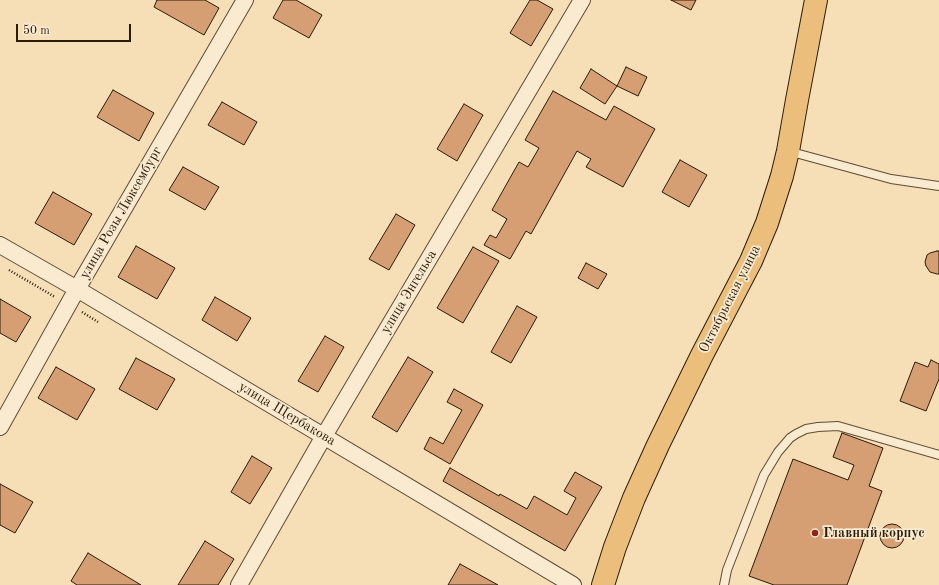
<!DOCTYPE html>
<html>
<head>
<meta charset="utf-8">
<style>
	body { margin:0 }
	#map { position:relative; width:939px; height:585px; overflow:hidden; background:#f6deb6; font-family:"Old Standard TT",serif }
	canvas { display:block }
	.scale { position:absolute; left:16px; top:24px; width:115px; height:18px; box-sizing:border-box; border:2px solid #2b1b07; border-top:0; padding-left:5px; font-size:12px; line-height:14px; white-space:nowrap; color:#2b1b07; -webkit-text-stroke:3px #f9ead0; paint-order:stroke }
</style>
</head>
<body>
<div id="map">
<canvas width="939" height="585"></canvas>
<div class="scale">50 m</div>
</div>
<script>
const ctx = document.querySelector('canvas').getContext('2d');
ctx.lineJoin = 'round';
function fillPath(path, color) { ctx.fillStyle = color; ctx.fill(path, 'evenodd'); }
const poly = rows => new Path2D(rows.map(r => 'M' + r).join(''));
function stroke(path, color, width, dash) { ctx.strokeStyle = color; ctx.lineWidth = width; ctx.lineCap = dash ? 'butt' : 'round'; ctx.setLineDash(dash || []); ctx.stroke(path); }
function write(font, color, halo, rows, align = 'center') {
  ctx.font = font + ' "Old Standard TT",serif'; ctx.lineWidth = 3.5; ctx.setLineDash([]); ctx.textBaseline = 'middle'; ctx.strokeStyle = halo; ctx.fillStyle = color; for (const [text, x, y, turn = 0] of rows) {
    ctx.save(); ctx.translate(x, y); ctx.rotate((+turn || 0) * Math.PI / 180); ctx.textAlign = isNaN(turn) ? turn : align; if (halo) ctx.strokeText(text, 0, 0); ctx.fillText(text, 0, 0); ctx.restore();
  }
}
const building = poly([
	[157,0,205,0,219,8,204,35,154,7,157,0],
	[283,0,296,0,322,15,309,38,273,18,283,0],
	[530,0,537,0,553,9,531,46,510,33,530,0],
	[671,0,696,0,691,10,671,0],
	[626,67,647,77,638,96,617,86,626,67],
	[591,69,617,86,605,104,580,88,591,69],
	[113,90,154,113,139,141,97,117,113,90],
	[553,91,606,120,614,106,655,129,623,187,586,167,591,159,577,151,531,234,526,231,510,259,484,245,490,235,496,238,507,219,492,210,519,162,528,167,539,148,525,140,553,91],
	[222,102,257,122,244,145,208,125,222,102],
	[464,104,483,115,457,161,437,149,464,104],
	[680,160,707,175,689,207,662,192,680,160],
	[183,167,219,187,205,210,169,190,183,167],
	[53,192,92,214,74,245,35,223,53,192],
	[396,214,415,225,389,270,369,259,396,214],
	[136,246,175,268,157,299,118,277,136,246],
	[473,247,499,261,463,323,437,308,473,247],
	[937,251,939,251,939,274,937,274,930,272,926,266,925,262,927,255,930,253,937,251],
	[586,263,607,274,598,289,578,278,586,263],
	[215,297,251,318,237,341,202,320,215,297],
	[0,299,31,317,16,342,0,333,0,299],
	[517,306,537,317,511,363,491,352,517,306],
	[325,336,344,347,318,392,298,381,325,336],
	[408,357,433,372,397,432,372,417,408,357],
	[136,358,175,379,157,410,119,389,136,358],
	[931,360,939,364,939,379,926,411,900,401,915,362,928,367,931,360],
	[56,367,95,389,77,420,38,398,56,367],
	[454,389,483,405,450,464,424,449,430,437,443,444,462,410,447,402,454,389],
	[842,433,883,448,869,486,882,491,847,585,774,585,749,576,793,459,848,480,854,465,833,457,842,433],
	[252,456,272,468,250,504,231,492,252,456],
	[450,468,499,496,500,494,527,509,534,496,567,515,576,498,564,491,575,472,602,487,565,551,443,481,450,468],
	[0,484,33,502,15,533,0,525,0,484],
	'880 536a12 12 0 1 1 24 0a12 12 0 1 1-24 0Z',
	[205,541,234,559,218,585,178,585,205,541],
	[88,553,141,585,77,585,71,581,88,553],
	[460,564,498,585,448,585,460,564]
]);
const path = poly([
	[9,270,55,297],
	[82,312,98,322]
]);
const lane = poly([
	[788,151,891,179,939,186],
	[724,585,727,570,764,475,778,452,790,438,796,434,806,429,818,427,838,426,939,455]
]);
const street = poly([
	[0,245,77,289,573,585],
	[0,427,77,289,245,0],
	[239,585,324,436,582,0]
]);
const primary = poly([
	[603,585,615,547,634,498,658,445,702,355,751,261,767,223,782,176,788,151,797,100,816,0]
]);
const markers = [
	[815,533,4,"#8f2418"]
];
const streetNames = [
	["улица Розы Люксембург",121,213,-60],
	["улица Энгельса",409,292,-59],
	["Октябрьская улица",730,299,-63],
	["улица Щербакова",287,414,31]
];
const poiNames = [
	["Главный корпус",823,533]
];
fillPath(building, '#d69f73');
stroke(building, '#2b1b07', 1);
stroke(lane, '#5e4c33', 10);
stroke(street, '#5e4c33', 18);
stroke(primary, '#2b1b07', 24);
stroke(path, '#2b1b07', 2.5, [1, 2]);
stroke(lane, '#f9ead0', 8);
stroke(street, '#f9ead0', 16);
stroke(primary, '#ebbf7b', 22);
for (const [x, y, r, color] of markers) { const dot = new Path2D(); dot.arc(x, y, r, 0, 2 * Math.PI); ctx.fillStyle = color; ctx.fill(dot); stroke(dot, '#f9ead0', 1.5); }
write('14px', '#2b1b07', '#f9ead0', streetNames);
write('bold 14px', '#2b1b07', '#f9ead0', poiNames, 'left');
</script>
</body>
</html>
